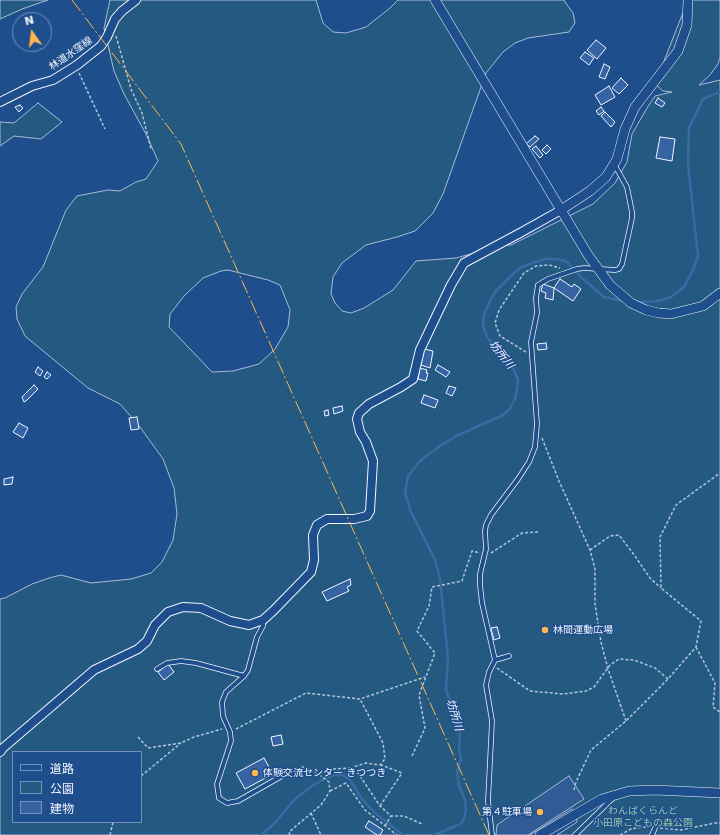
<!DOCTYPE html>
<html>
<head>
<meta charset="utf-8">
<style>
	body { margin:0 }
	#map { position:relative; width:720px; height:835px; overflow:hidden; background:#1f4e8c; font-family:"DejaVu Sans","Noto Sans JP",sans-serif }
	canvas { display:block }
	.legend { position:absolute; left:12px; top:751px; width:130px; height:72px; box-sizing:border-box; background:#1f4e8c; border:1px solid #7391ba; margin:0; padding:5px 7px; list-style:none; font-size:12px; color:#f2f6ff }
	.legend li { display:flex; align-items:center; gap:8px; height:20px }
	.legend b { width:20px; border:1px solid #7391ba }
	.north { position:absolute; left:12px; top:12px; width:40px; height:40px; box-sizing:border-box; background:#1f4e8c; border:1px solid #7391ba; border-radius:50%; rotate:346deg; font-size:11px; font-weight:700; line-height:16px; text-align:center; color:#f2f6ff }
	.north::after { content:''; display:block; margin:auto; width:14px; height:18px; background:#ffb74d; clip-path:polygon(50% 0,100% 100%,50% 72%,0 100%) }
</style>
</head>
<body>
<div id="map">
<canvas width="720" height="835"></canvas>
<ul class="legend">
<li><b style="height:5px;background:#1f4e8c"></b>道路</li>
<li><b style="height:11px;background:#245a82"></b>公園</li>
<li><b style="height:11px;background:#3563a3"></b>建物</li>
</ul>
<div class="north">N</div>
</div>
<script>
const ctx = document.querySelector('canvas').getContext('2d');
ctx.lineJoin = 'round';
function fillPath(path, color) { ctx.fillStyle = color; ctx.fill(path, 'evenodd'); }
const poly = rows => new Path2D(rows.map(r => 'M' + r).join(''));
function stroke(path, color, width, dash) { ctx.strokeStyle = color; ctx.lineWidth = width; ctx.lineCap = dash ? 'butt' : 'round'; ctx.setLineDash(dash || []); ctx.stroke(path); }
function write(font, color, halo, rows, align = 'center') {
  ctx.font = font + ' "DejaVu Sans","Noto Sans JP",sans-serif'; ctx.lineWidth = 3; ctx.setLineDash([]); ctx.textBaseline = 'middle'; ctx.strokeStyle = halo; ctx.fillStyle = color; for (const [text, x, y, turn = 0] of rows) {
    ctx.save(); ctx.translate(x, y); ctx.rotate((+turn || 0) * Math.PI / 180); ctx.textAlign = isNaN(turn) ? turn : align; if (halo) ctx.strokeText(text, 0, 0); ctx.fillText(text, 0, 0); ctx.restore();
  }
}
const green = poly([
	[0,0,48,0,22,9,0,19,0,0],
	[110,0,316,0,323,23,333,32,346,33,366,27,390,8,398,0,564,0,565,2,573,13,575,23,569,32,528,38,515,43,503,52,486,73,443,194,433,213,415,231,397,237,366,245,342,263,333,277,331,294,335,303,342,311,351,313,364,308,393,290,416,261,456,258,503,245,511,245,593,204,615,183,627,162,632,134,647,108,655,96,672,92,663,91,655,84,688,0,720,0,720,57,718,64,710,75,699,85,720,80,720,835,557,835,577,822,577,816,572,809,530,835,0,835,0,599,5,598,32,584,49,578,61,575,91,583,131,579,151,573,162,562,173,540,177,514,174,488,163,459,140,427,120,404,88,388,25,336,17,319,16,307,22,294,43,267,66,210,77,196,108,190,120,191,136,182,146,179,158,161,147,136,124,94,114,71,104,28,110,0],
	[228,270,268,280,280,285,290,310,288,327,275,349,259,364,233,371,212,372,169,327,170,314,184,296,203,278,221,271,228,270],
	[13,752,141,752,141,822,13,822,13,752],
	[38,103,62,122,41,139,14,136,0,146,0,122,14,123,38,103]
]);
const parking = poly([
	[569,776,584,799,528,835,496,835,497,825,569,776]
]);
const stream = poly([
	[636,302,644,302,658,301,671,297,684,287,693,270,698,256,688,165,689,128,703,99,720,92],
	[261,835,275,823,295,799,312,786,326,778,334,775,343,775,350,780,362,799,375,813,403,835],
	[433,835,456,826,462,823,464,818,466,810,465,800,459,785,457,772,461,759,459,749,460,729,446,690,448,659,440,578,435,560,411,512,405,493,408,476,421,460,440,446,456,436,501,416,509,410,515,399,517,390,518,380,514,370,487,337,483,325,484,315,489,303,495,292,513,274,522,267,532,263,546,259,555,259,566,261,581,277,604,297,623,301]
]);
const building = poly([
	[596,40,606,48,597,59,587,50,596,40],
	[585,52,594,58,589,65,580,58,585,52],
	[604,64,610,67,605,79,599,77,604,64],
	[621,78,628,85,619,94,612,88,621,78],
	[609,86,615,97,601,105,595,95,609,86],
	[658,98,665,103,662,107,655,103,658,98],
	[20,105,23,108,19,112,15,107,20,105],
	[601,107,604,111,599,115,596,111,601,107],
	[605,112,615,122,611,127,601,116,605,112],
	[535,136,539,139,530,147,526,144,535,136],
	[660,137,675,139,672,161,656,158,660,137],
	[547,145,551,149,546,154,542,150,547,145],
	[536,146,543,155,540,158,532,149,536,146],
	[560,279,572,287,574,284,581,289,573,301,554,288,560,279],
	[543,284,554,288,553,300,545,298,546,293,541,291,543,284],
	[546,343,547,349,538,350,537,344,546,343],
	[424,349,433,351,430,368,421,365,424,349],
	[438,365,450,372,446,377,435,370,438,365],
	[38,367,43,371,40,376,35,372,38,367],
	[420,368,427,370,426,373,428,373,426,381,418,379,420,368],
	[47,372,51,375,47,379,44,377,47,372],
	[34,385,38,389,27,400,24,402,22,397,34,385],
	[449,386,456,388,452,396,446,393,449,386],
	[424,395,438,400,435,408,421,403,424,395],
	[342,406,343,411,334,414,333,408,342,406],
	[328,410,329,415,325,416,324,411,328,410],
	[137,417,139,429,131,430,129,418,137,417],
	[19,423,28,428,23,438,13,432,19,423],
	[13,477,12,484,4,485,4,479,13,477],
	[350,579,351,585,347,587,349,591,327,601,322,592,350,579],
	[497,627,500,638,494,640,491,628,497,627],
	[168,664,174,672,164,680,158,672,168,664],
	[281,735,283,744,273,746,271,737,281,735],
	[264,758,273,774,245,789,236,773,264,758],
	[369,821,383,830,380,835,377,835,365,827,369,821]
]);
const path = poly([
	[116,36,131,89,142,113,151,149],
	[79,73,105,129],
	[526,352,500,336,495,323,499,310,524,273,536,266,549,265,560,268],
	[542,438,559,481,590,550,595,569,595,604,601,642,608,669,626,721],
	[590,550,610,536,619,535,635,556,650,578,661,588],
	[491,553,522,533,538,532],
	[696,647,715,683,713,707,720,712],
	[497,668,530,691,563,694,586,691,594,687,610,665,619,659,634,660,655,668,668,679],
	[236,729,306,693,360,699,425,677],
	[138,737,148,748,181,743,194,737,222,729],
	[412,756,425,728,419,695,435,653,417,631,429,606,432,587,462,581,472,551,480,553],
	[350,768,366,763,380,765,385,759,383,743,360,699],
	[319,774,332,769,350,768,358,773,380,806,391,816,404,816,422,824],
	[141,776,181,743],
	[574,790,576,782,591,750,626,721,668,679,696,647,701,621,661,588,660,537,676,505,720,473],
	[330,791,346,783,365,810,397,835],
	[380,806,402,773,381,765],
	[311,813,321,835],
	[385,826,391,816],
	[660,828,681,830,715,823,720,823],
	[110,835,113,822],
	[290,835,289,832,321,805,330,791,329,782,314,771,303,767,298,768,292,771],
	[620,835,631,829,642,827,648,827]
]);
const service = poly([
	[263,620,263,626,257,637,248,670,244,676,226,692,222,702,223,716,230,732,231,741,217,784,219,798,227,803,238,801,287,773],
	[495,660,509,656],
	[157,669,167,663,181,661,196,663,244,676],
	[492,835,488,801,492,721,486,685,489,672,495,660,482,603,480,585,480,574,486,549,485,531,486,525,491,515,518,479,529,462,535,447,537,424,531,342,537,313,536,298,538,285,548,279,577,269,584,268,615,270,619,269,622,264,632,218,632,212,627,187,614,164],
	[575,835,613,798],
	[652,835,655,828]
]);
const minor = poly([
	[0,102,32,86,53,80,77,65,101,46,107,37,115,19,122,11,136,0],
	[0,752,3,748,94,670,138,649,147,641,155,625,168,612,183,607,201,608,230,621,249,625,263,620,273,611,311,572,314,560,313,535,317,525,327,519,354,519,367,516,370,511,373,461,366,442,360,432,357,419,359,413,369,404,401,387,413,379,420,350,451,285,464,263,520,233,561,210]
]);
const tertiary = poly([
	[435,0,588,255,610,285,631,303,646,310,659,313,671,314,703,306,720,293],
	[561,210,590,191,606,177,617,159,625,129,635,107,678,51,687,25,688,0],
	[540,835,602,799,629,791,655,790,720,793]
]);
const power = poly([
	[72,0,181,144,489,835]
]);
const markers = [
	[545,630,4,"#ffb74d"],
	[255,773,4,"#ffb74d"],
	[540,812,4,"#ffb74d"]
];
const streetNames = [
	["林道水窪線",71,54,-35]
];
const poiNames = [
	["林間運動広場",553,630],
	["体験交流センター きつつき",263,773],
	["第４駐車場",532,812,"right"]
];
const parkNames = [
	["わんぱくらんど",643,811],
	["小田原こどもの森公園",643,823]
];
const waterNames = [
	["坊所川",501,355,51],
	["坊所川",454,715,73]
];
fillPath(green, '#245a82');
stroke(green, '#a8bbd7', 1);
fillPath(parking, '#305b95');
stroke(parking, '#a8bbd7', 1);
stroke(stream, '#3b69a3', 2.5);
fillPath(building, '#3563a3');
stroke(building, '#f2f6ff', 1);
stroke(service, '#f2f6ff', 5.5);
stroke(minor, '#f2f6ff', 10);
stroke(tertiary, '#f2f6ff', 10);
stroke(path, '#b3c4dc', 1.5, [3, 2]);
stroke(service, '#1f4e8c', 4);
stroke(minor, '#1f4e8c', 8);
stroke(tertiary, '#1f4e8c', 9);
stroke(power, '#ffb74d', 1, [14, 3, 2, 3]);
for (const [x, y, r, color] of markers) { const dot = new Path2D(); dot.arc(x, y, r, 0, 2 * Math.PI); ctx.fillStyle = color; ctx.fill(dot); stroke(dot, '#1f4e8c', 1.5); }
write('10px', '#f2f6ff', '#1f4e8c', streetNames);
write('10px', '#f2f6ff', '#1f4e8c', poiNames, 'left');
write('10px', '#97c8a6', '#1f4e8c', parkNames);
write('italic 11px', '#f2f6ff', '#1f4e8c', waterNames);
</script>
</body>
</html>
